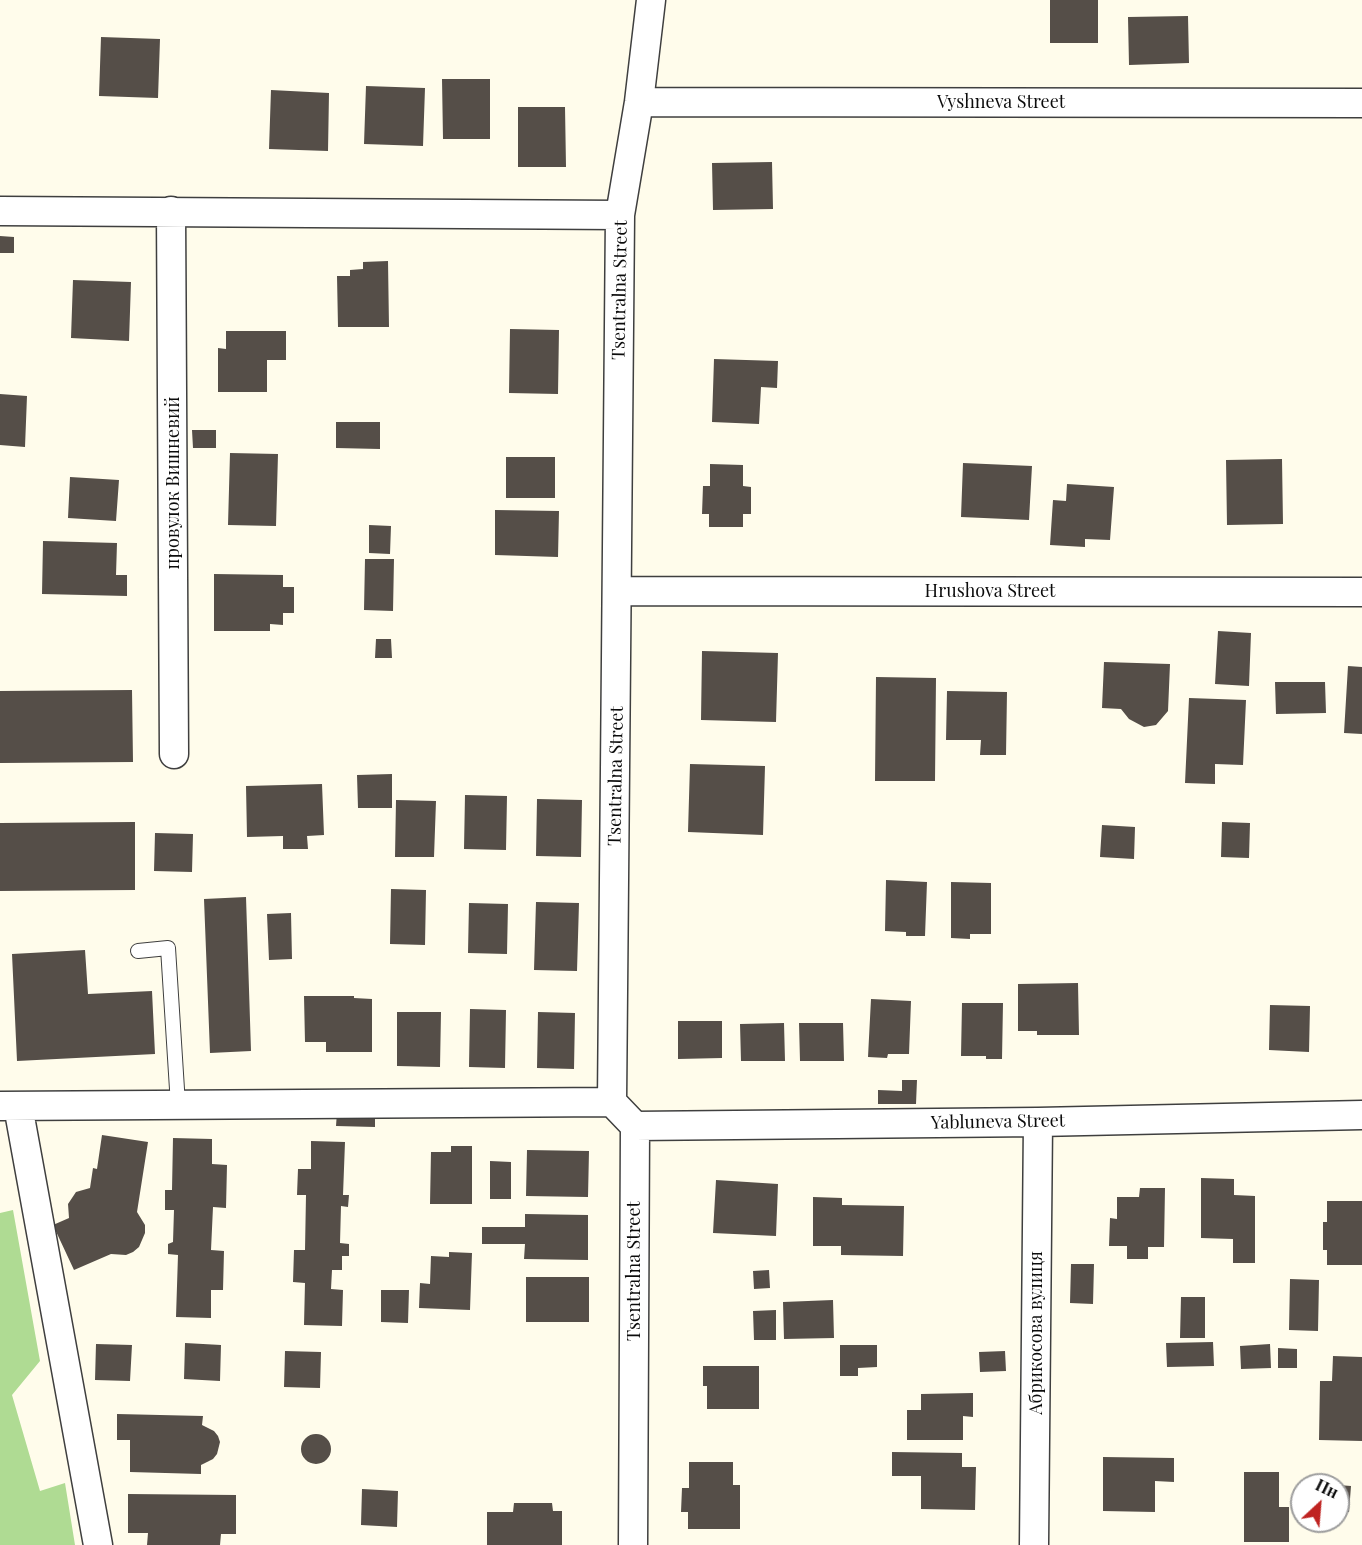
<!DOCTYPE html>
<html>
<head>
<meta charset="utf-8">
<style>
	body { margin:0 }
	#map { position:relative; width:1362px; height:1545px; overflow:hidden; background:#fffceb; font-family:"Playfair Display",serif }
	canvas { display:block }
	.north { position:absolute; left:1290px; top:1473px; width:60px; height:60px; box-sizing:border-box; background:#fff; border:2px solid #9e9e9e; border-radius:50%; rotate:26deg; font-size:16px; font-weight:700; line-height:24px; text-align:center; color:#0c0c0c }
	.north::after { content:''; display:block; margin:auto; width:21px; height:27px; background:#bf2321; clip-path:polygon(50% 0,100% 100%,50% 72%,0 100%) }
</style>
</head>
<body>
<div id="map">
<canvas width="1362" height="1545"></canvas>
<div class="north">Пн</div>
</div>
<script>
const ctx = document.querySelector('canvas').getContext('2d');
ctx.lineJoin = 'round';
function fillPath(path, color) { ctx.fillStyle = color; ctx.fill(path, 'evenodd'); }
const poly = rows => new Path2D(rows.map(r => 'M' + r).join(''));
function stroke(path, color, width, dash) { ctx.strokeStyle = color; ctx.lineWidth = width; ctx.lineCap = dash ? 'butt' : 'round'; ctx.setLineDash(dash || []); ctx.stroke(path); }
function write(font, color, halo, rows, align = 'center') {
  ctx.font = font + ' "Playfair Display",serif'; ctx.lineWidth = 6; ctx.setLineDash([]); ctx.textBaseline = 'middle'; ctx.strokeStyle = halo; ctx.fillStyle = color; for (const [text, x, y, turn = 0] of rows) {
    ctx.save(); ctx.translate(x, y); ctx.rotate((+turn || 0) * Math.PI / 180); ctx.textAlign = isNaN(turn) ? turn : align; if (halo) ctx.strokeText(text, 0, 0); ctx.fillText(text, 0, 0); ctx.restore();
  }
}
const forest = poly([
	[13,1210,40,1361,12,1395,40,1491,65,1483,75,1545,0,1545,0,1213]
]);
const building = poly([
	[1050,0,1098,0,1098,43,1050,43],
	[1188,16,1189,63,1129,65,1128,17],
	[101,37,160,39,158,98,99,96],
	[442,79,490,79,490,139,443,139],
	[366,86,425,88,423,146,364,144],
	[271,90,329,93,328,151,269,149],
	[518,107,565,107,566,167,518,167],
	[772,162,773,209,713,210,712,163],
	[0,236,14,237,14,253,0,253],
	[388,261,389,327,338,327,337,276,350,276,350,270,363,269,363,262],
	[73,280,131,282,129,341,71,338],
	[510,329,559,330,558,394,509,393],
	[226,331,286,331,286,360,267,360,267,392,218,392,218,348,226,349],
	[714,359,778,361,777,388,761,387,759,424,712,422],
	[0,394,27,396,25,447,0,445],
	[336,422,380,422,380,449,336,448],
	[192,430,216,430,216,448,193,448],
	[230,453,278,454,276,526,228,525],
	[506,457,555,457,555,498,506,498],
	[1282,459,1283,524,1227,525,1226,460],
	[963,463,1032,466,1029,520,961,517],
	[710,464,743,465,743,486,751,487,751,514,743,514,743,527,709,527,709,514,702,514,703,486,710,486],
	[70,477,119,480,116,521,68,518],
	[1067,484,1114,487,1110,540,1085,539,1085,547,1050,545,1053,500,1066,501],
	[495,510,559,511,558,557,495,555],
	[369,525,391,526,390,554,369,553],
	[43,541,117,543,116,575,127,575,127,596,42,594],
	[365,559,394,559,393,611,364,610],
	[214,574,283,575,283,587,294,587,294,613,283,613,283,625,270,624,270,631,214,631],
	[1218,631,1251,633,1249,686,1215,684],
	[376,639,391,639,392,658,375,658],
	[702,651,778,653,776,722,701,720],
	[1104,662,1170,664,1168,711,1156,725,1144,727,1129,719,1121,709,1102,708],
	[1348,666,1362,667,1362,734,1344,733],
	[876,677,936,678,935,781,875,781],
	[1275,682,1325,682,1326,713,1276,714],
	[132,690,133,762,0,763,0,691],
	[947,691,1007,692,1006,755,980,755,981,740,946,740],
	[1189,698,1246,700,1243,765,1215,764,1215,784,1185,783],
	[690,764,765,766,763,835,688,832],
	[392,774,392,808,358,808,357,775],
	[322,784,324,835,307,836,308,849,283,849,283,836,247,837,246,786],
	[465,795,507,796,506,850,464,849],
	[537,799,582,800,581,857,536,856],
	[396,800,436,801,434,857,395,857],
	[135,822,135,890,0,891,0,823],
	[1222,822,1250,823,1249,858,1221,857],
	[1102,825,1135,827,1134,859,1100,857],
	[155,833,193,834,192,872,154,871],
	[886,880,927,882,925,936,906,936,906,932,885,931],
	[951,882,991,883,991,934,970,934,970,939,951,938],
	[391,889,426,890,425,945,390,944],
	[246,897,251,1051,210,1053,204,899],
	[536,902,579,903,577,971,534,970],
	[469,903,508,904,507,954,468,953],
	[291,913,292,959,269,960,267,914],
	[85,950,88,994,152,991,155,1054,17,1061,12,954],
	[1078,983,1079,1035,1037,1035,1037,1031,1018,1031,1018,984],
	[304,996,354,996,354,998,372,999,372,1052,326,1052,326,1042,305,1042],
	[871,999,911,1001,909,1054,888,1054,887,1058,868,1057],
	[962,1003,1003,1003,1002,1059,986,1059,986,1056,961,1056],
	[1270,1005,1310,1006,1309,1052,1269,1050],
	[470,1009,506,1010,505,1068,469,1067],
	[397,1012,441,1012,440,1067,397,1066],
	[538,1012,575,1013,574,1069,537,1068],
	[678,1021,722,1021,722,1058,678,1059],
	[784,1023,785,1061,741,1061,740,1024],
	[799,1023,843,1023,844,1061,800,1061],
	[902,1080,917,1080,916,1104,878,1104,878,1090,902,1091],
	[337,1112,375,1113,375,1127,336,1126],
	[102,1135,148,1142,137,1212,145,1225,145,1233,139,1247,133,1252,126,1255,111,1254,74,1270,53,1225,69,1218,68,1204,76,1192,90,1188,93,1168,97,1169],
	[173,1138,212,1139,212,1164,227,1165,226,1208,213,1207,211,1250,224,1251,223,1290,211,1290,211,1318,176,1317,178,1255,168,1254,168,1244,173,1242,174,1210,165,1210,165,1190,172,1190],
	[311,1141,345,1142,343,1195,349,1195,348,1207,341,1206,340,1243,349,1244,349,1256,342,1256,342,1270,332,1270,331,1289,343,1290,342,1326,304,1325,305,1283,293,1282,294,1250,305,1250,306,1195,297,1195,298,1169,311,1169],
	[451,1146,472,1146,472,1204,430,1204,431,1152,451,1152],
	[527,1150,589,1151,588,1197,526,1196],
	[490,1161,511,1162,511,1199,490,1199],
	[1201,1178,1234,1179,1234,1195,1255,1196,1255,1263,1233,1263,1233,1239,1201,1238],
	[716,1180,778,1184,776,1236,713,1233],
	[1140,1188,1165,1188,1164,1247,1148,1247,1148,1259,1127,1259,1127,1246,1109,1246,1110,1218,1117,1219,1117,1197,1139,1197],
	[813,1197,842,1198,842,1205,904,1206,903,1256,841,1255,841,1246,813,1246],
	[1327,1201,1362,1201,1362,1265,1327,1265,1327,1250,1323,1250,1323,1222,1327,1222],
	[525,1214,588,1215,588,1260,524,1259,525,1244,482,1244,482,1227,525,1227],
	[449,1252,472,1253,470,1310,419,1308,420,1283,430,1284,431,1256,449,1257],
	[1071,1264,1094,1264,1093,1304,1070,1303],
	[769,1270,770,1288,754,1289,753,1271],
	[526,1277,589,1277,589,1322,526,1322],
	[1290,1279,1319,1280,1318,1331,1289,1330],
	[381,1290,409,1290,408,1323,381,1322],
	[1181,1297,1205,1297,1205,1338,1180,1338],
	[833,1300,834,1338,784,1339,783,1302],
	[776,1310,776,1340,754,1340,753,1311],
	[1213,1342,1214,1366,1167,1367,1166,1343],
	[185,1343,221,1345,220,1381,184,1379],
	[96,1344,132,1345,130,1381,95,1380],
	[1270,1344,1271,1368,1241,1369,1240,1346],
	[840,1345,877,1345,877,1367,858,1368,858,1376,840,1376],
	[1278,1348,1297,1349,1297,1368,1278,1368],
	[285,1351,321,1352,320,1388,284,1387],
	[1005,1351,1006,1371,980,1372,979,1352],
	[1333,1356,1362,1357,1362,1441,1319,1440,1320,1381,1332,1381],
	[703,1366,759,1366,759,1409,707,1409,707,1386,703,1386],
	[973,1393,973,1417,963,1416,963,1440,907,1440,907,1410,921,1410,921,1394],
	[117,1414,203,1416,202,1425,214,1431,218,1436,220,1442,217,1454,213,1459,201,1465,201,1474,130,1472,130,1440,117,1440],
	'301 1449a15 15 0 1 1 30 0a15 15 0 1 1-30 0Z',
	[892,1452,962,1453,962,1467,976,1467,975,1510,921,1509,921,1476,892,1476],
	[1103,1457,1174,1458,1174,1482,1155,1481,1155,1512,1103,1511],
	[689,1462,733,1462,733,1485,740,1485,740,1529,688,1529,688,1512,681,1512,682,1488,689,1488],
	[1244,1472,1279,1472,1279,1507,1289,1507,1289,1542,1244,1542],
	[1338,1485,1351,1486,1349,1512,1338,1512],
	[362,1489,398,1491,397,1527,361,1525],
	[128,1494,236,1495,236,1534,221,1534,220,1545,147,1545,148,1533,128,1533],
	[514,1503,552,1503,553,1511,562,1511,562,1545,487,1545,487,1512,513,1512]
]);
const service = poly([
	[138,951,168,948,178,1105]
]);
const minor = poly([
	[639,102,1362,103],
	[0,211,620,215],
	[171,211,174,754],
	[618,591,1362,592],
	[0,1106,612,1102],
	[18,1106,98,1545],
	[635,1126,1038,1122,1362,1115],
	[633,1545,635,1126,612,1102,620,215,639,102,651,0],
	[1034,1545,1038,1122]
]);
const streetNames = [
	["Vyshneva Street",1001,102],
	["Tsentralna Street",620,290,-89],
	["провулок Вишневий",173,483,-90],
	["Hrushova Street",990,591],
	["Tsentralna Street",616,776,-89],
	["Yabluneva Street",998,1122,-1],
	["Tsentralna Street",634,1271,-90],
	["Абрикосова вулиця",1036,1333,-90]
];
fillPath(forest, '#afdb93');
fillPath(building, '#554e48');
stroke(service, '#3f3f3f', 16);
stroke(minor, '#3f3f3f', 31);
stroke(service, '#fff', 14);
stroke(minor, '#fff', 28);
write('18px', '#0c0c0c', '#fff', streetNames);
</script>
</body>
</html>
